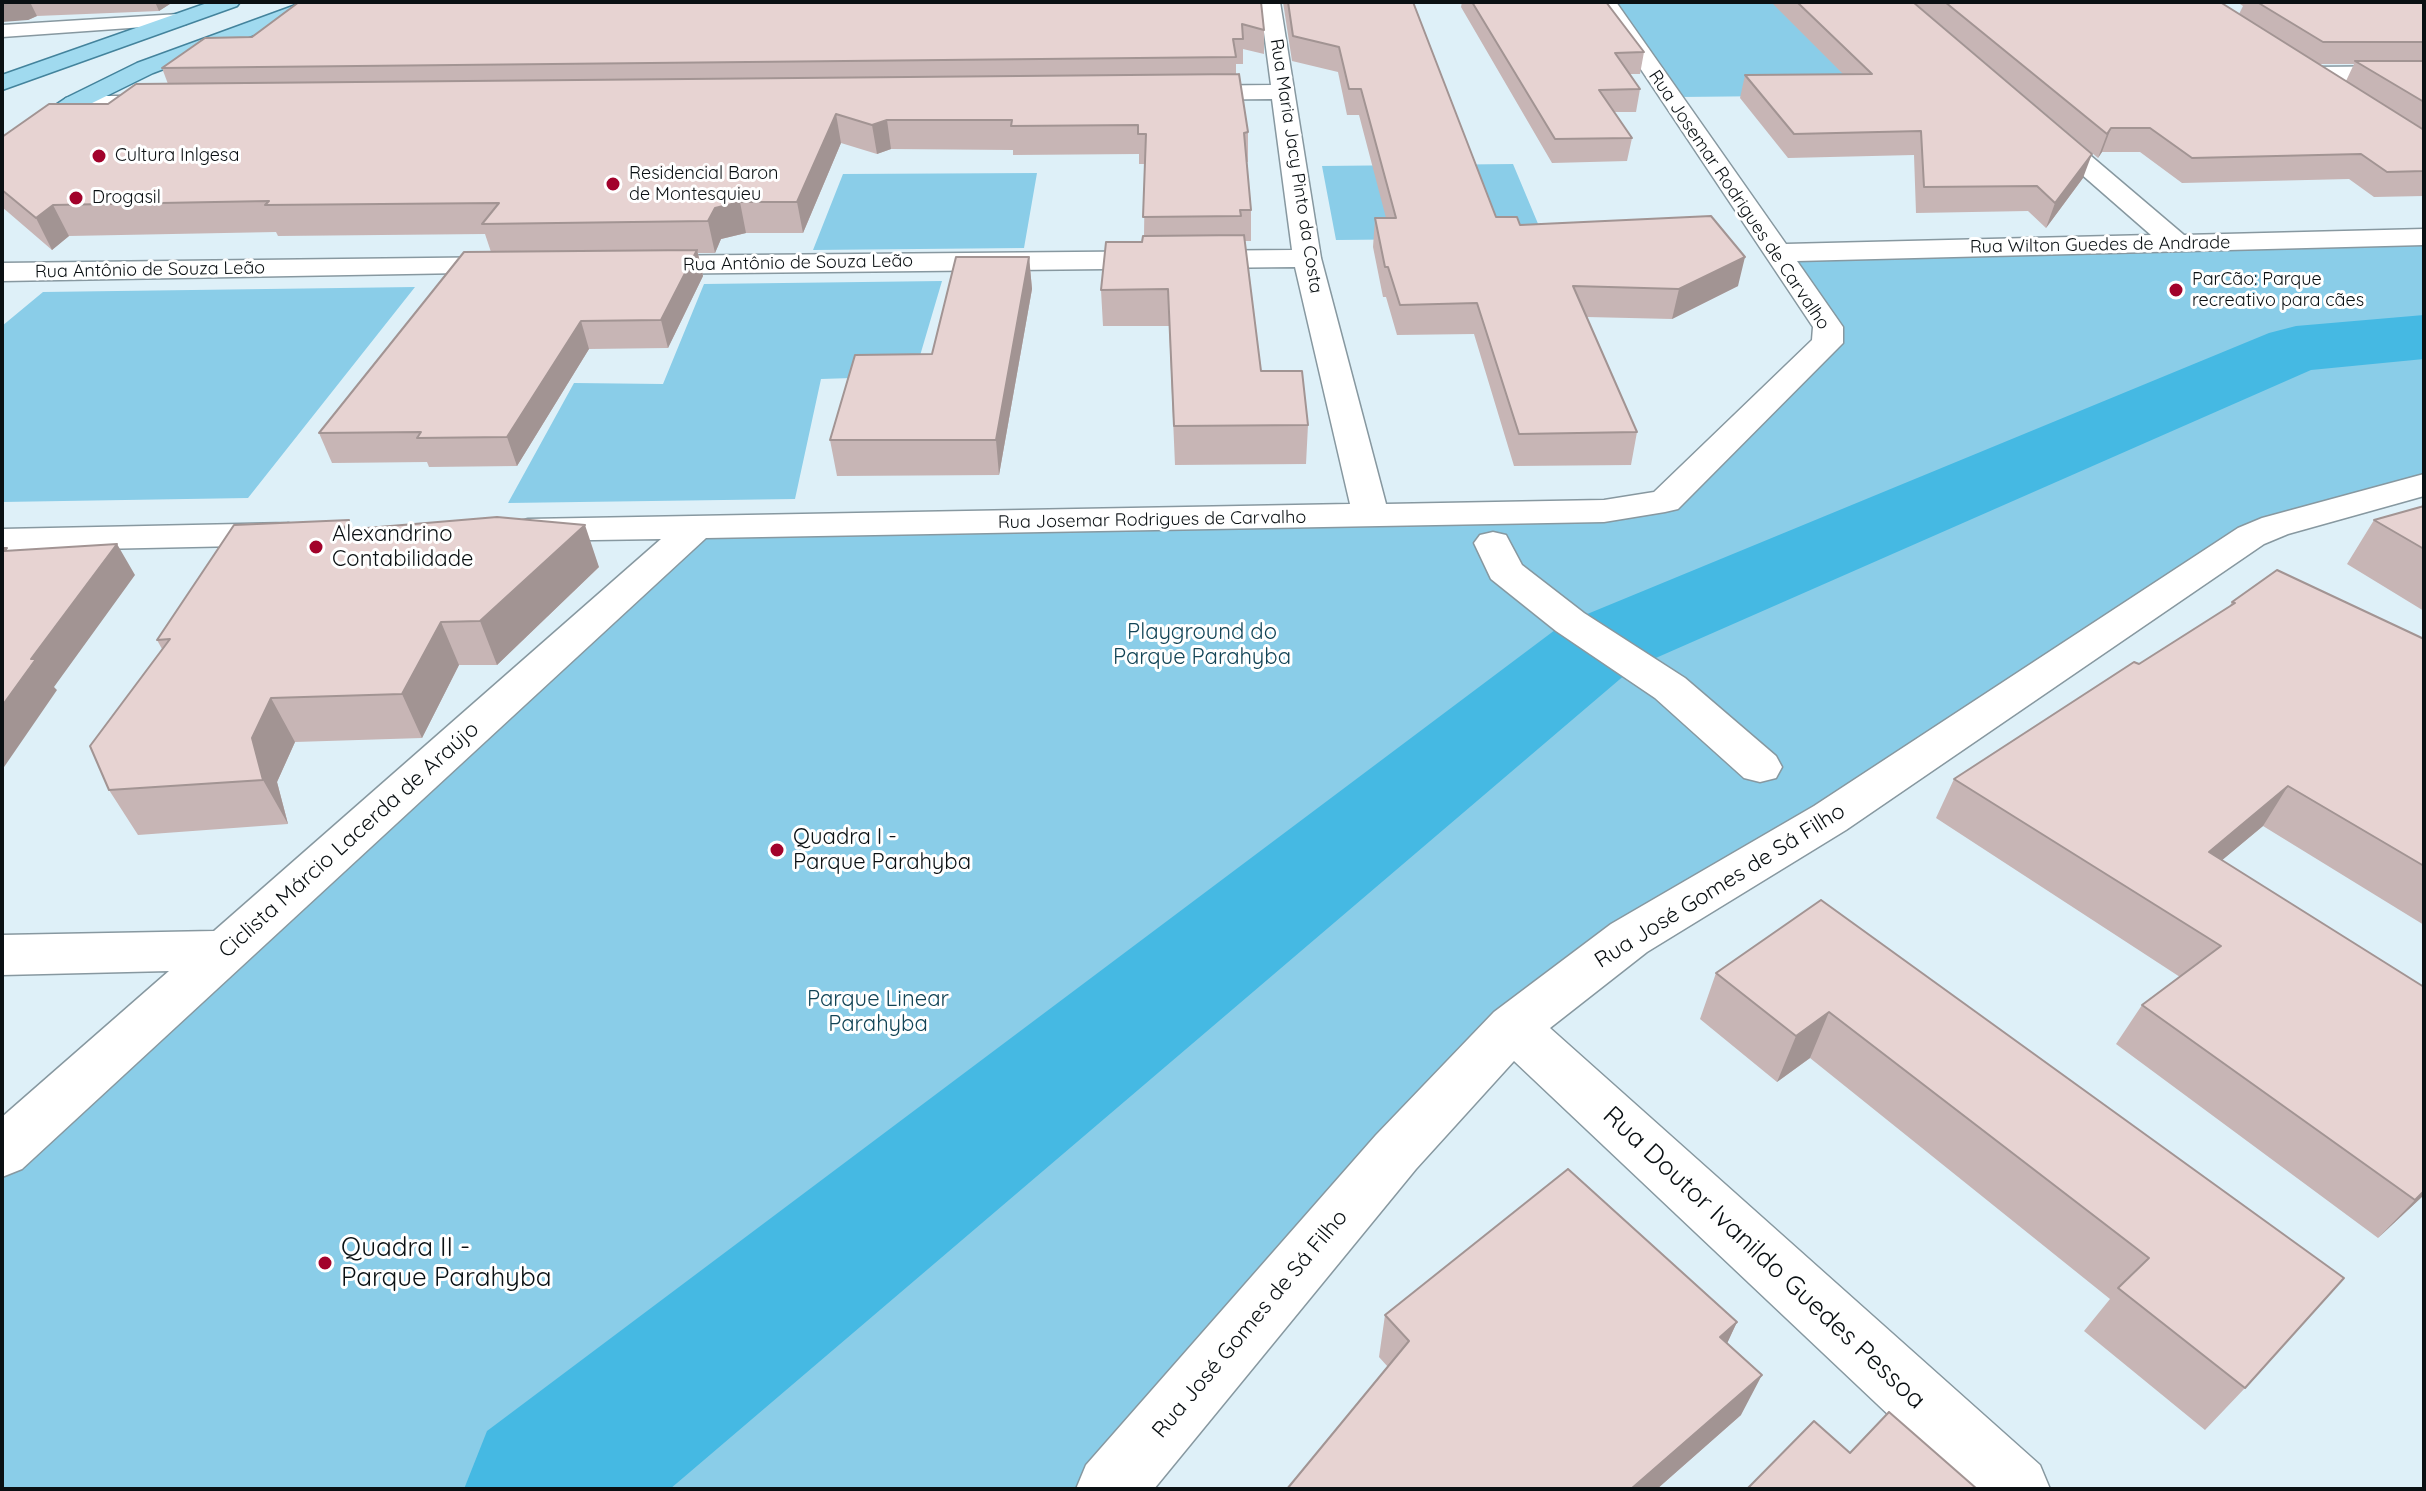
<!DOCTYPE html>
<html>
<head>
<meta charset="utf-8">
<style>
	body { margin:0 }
	#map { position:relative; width:2426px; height:1491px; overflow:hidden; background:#def0f8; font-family:Quicksand,sans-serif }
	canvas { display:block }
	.frame { position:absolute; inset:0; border:4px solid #0a1013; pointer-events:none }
</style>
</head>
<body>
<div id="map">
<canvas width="2426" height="1491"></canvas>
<div class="frame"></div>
</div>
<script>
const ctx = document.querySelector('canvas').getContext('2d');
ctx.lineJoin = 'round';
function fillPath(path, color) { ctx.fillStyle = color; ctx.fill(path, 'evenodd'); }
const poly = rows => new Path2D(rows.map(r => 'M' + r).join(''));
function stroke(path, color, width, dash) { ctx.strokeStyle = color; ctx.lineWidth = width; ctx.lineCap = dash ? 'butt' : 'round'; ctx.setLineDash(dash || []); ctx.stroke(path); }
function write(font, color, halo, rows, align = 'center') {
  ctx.font = font + ' Quicksand,sans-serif'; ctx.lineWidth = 6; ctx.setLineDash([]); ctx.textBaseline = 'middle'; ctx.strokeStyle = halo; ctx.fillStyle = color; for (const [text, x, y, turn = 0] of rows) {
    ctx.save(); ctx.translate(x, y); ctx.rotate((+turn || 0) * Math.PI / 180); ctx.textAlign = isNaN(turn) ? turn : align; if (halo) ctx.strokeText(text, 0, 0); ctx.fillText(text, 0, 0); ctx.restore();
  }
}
const green = poly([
	[1866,2,1969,94,1680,97,1612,3],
	[1513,164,1544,238,1336,240,1322,166],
	[1037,173,1024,248,813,250,843,174],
	[2424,229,2424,496,2266,536,1533,1020,1077,1489,2,1489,2,1164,707,524,1678,509,1844,335,1783,246],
	[942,281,914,376,821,379,795,499,508,503,574,383,663,384,704,284],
	[415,287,248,498,2,502,2,326,43,292]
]);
const river = poly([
	[2424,315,2424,359,2311,370,1633,668,670,1489,464,1489,487,1431,1563,624,2269,333,2296,326,2424,315]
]);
const minor = poly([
	[1260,2,1280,2,1321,258,1386,504,1604,500,1654,492,1812,340,1813,327,1596,2,1616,2,1786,244,2151,235,2033,132,2030,127,2033,122,2042,120,2051,122,2184,235,2424,229,2424,245,1797,261,1843,327,1843,343,1678,509,1665,512,1604,522,706,538,22,1169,2,1177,2,1117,169,971,2,975,2,935,214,931,661,539,528,541,515,538,509,530,515,522,528,519,1350,504,1295,267,640,274,630,271,626,265,630,259,640,256,1292,250,1272,99,1180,100,1172,98,1168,93,1172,88,1180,86,1271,85,1260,2],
	[179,14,186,16,189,20,186,24,2,37,2,25,179,14],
	[2424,66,2424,80,2311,81,2303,79,2300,74,2303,69,2311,67,2424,66],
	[74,96,168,96,176,98,180,103,176,108,168,110,66,108,62,103,66,98,74,96],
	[512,257,522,260,526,266,522,272,2,281,2,263,512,257],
	[2424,474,2424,496,2288,534,2264,544,1846,830,1647,952,1550,1028,2040,1465,2050,1489,1967,1489,1514,1061,1416,1169,1154,1489,1076,1489,1086,1465,1376,1135,1494,1012,1611,924,1814,806,2238,528,2262,518,2424,474],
	[288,523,301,526,307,534,301,542,288,545,2,551,2,529,288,523],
	[1493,532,1506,535,1522,565,1584,613,1685,678,1776,756,1782,767,1776,778,1760,782,1744,778,1655,698,1556,631,1491,579,1474,543,1480,535,1493,532]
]);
const major = poly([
	[210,2,240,2,237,6,2,90,2,75,210,2],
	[304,2,333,2,330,6,153,73,82,108,11,157,2,160,2,141,66,98,137,63,304,2]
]);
const wall = poly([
	[2,2,173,2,159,11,37,16,28,20],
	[1261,2,1264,30,1264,54,1243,49,1243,64,1236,64,1236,74,1248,132,1248,162,1247,162,1251,210,1251,241,1245,241,1261,371,1308,425,1306,464,1175,465,1169,326,1103,326,1101,290,1142,242,1144,236,1145,164,1139,164,1139,154,1013,155,1013,150,891,149,877,154,841,143,803,233,746,233,721,239,715,253,698,253,703,276,668,348,589,349,517,466,429,467,427,462,332,463,319,433,491,252,485,234,278,236,276,232,69,236,52,250,2,207,2,137,168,84,162,68,252,37],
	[1283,2,1413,2,1496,217,1520,225,1738,286,1672,319,1587,317,1637,432,1631,465,1514,466,1474,334,1397,335,1386,297,1383,297,1373,247,1375,218,1386,218,1359,115,1347,115,1338,72,1292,61],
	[1462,2,1606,2,1644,52,1640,74,1630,74,1640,89,1636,112,1614,112,1632,138,1627,161,1552,163,1461,7],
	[1765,2,1913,2,2083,178,2046,228,2028,211,1916,213,1914,155,1788,158,1740,98,1745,75,1843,74,1773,4,1767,4],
	[1914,2,2220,2,2239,14,2243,6,2237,2,2424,2,2424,196,2374,197,2349,179,2182,183,2140,152,2102,152,2098,158],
	[2318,64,2354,64,2346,81],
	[1029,257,1032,289,999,475,837,476,830,440,932,354],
	[2424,506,2424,611,2347,564,2374,520],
	[349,520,353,529,599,567,497,665,459,665,422,738,295,742,277,782,288,824,138,835,109,790,162,649,157,640],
	[2232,602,2424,639,2424,925,2263,826,2222,860,2424,1195,2378,1238,2116,1044,2142,1005,2180,977,1936,818,1954,779,2139,664,2229,607],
	[1821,900,2344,1278,2245,1388,2205,1430,2084,1331,2110,1299,1810,1058,1777,1082,1700,1019,1716,973],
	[1385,1315,1737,1322,1727,1343,1741,1415,1657,1489,1287,1489,1388,1367,1379,1357]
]);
const shadedWall = poly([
	[2,2,30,2,37,16,28,20,2,22],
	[155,2,173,2,159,11],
	[836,114,841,143,803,233,797,202],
	[887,120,891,149,877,154,872,125],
	[2111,128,2102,152,2098,158,2107,134],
	[2092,154,2083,178,2046,228,2055,203],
	[740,202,746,233,721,239,715,253,708,221,715,208],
	[53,205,69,236,52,250,36,218],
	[697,250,703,276,668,348,661,320],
	[1029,257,1032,289,999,475,996,440],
	[1745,257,1738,286,1672,319,1679,289],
	[581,321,589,349,517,466,507,437],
	[349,520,368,562,343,530],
	[585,525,599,567,497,665,480,621],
	[117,544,135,575,54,687,57,690,2,770,2,706,31,659],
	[441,622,459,665,422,738,402,694],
	[271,698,295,742,277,782,288,824,263,780,252,738],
	[2288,786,2263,826,2184,892,2209,852],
	[1829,1012,1810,1058,1777,1082,1796,1036],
	[2424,1191,2424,1195,2378,1238,2415,1200],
	[1737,1322,1718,1363,1720,1337],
	[1762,1375,1741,1415,1657,1489,1631,1489]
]);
const building = poly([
	[299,2,1261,2,1264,30,1242,24,1243,39,1233,39,1236,57,162,68,205,38,252,37,299,2],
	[1288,2,1413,2,1496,217,1517,217,1520,225,1711,216,1745,257,1679,289,1573,286,1637,432,1519,434,1477,303,1400,305,1388,267,1385,267,1375,218,1396,218,1361,89,1349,89,1339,47,1293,36,1288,2],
	[1472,2,1606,2,1644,52,1615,53,1640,89,1599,90,1632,138,1555,139,1472,2],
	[1797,2,1913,2,2092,154,2055,203,2037,186,1924,187,1921,131,1794,134,1745,75,1872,74,1797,2],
	[1945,2,2220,2,2424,130,2424,171,2387,172,2361,154,2192,158,2150,128,2111,128,2107,134,1945,2],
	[2257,2,2424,2,2424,42,2323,42,2257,2],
	[2355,61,2424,61,2424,102,2355,61],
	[1239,74,1248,132,1244,133,1251,210,1240,210,1241,216,1143,217,1146,134,1138,134,1138,125,1011,126,1012,120,887,120,872,125,836,114,797,202,740,202,715,208,708,221,482,224,499,203,265,205,269,201,53,205,36,218,2,190,2,137,49,104,108,104,136,84,1239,74],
	[1244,235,1261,371,1302,371,1308,425,1174,426,1168,289,1101,290,1106,242,1142,242,1143,236,1244,235],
	[697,250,661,320,581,321,507,437,417,438,421,432,319,433,464,252,697,250],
	[956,257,1029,257,996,440,830,440,855,355,932,354,956,257],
	[2424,506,2424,549,2374,520,2424,506],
	[497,517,585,525,480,621,441,622,402,694,271,698,252,738,263,780,109,790,90,746,170,639,157,640,234,525,349,520,343,530,497,517],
	[117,544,31,659,36,659,2,706,2,548,7,548,4,551,117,544],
	[2277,570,2424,639,2424,866,2288,786,2209,852,2424,987,2424,1191,2415,1200,2142,1005,2221,946,1954,779,2134,662,2139,664,2235,603,2232,602,2277,570],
	[1821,900,2344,1278,2245,1388,2118,1288,2149,1258,1829,1012,1796,1036,1716,973,1821,900],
	[1568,1169,1737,1322,1720,1337,1762,1375,1631,1489,1287,1489,1409,1341,1385,1315,1568,1169],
	[1889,1412,1977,1489,1747,1489,1814,1421,1850,1453,1889,1412]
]);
const markers = [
	[99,156,8,"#a2022b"],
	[613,184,8,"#a2022b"],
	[76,198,8,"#a2022b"],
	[2176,290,8,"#a2022b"],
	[316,547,8,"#a2022b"],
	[777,850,8,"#a2022b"],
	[325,1263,8,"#a2022b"]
];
const farPoinames = [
	["Cultura Inlgesa",115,156],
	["Residencial Baron",629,174],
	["de Montesquieu",629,195],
	["Drogasil",92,198],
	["ParCão: Parque",2192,280],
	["recreativo para cães",2192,301]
];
const farStreetnames = [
	["Rua Maria Jacy Pinto da Costa",1296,166,81],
	["Rua Josemar Rodrigues de Carvalho",1739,200,56],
	["Rua Wilton Guedes de Andrade",2100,245,-1],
	["Rua Antônio de Souza Leão",798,263,-1],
	["Rua Antônio de Souza Leão",150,270,-1],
	["Rua Josemar Rodrigues de Carvalho",1152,520,-1]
];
const poiNames = [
	["Alexandrino",332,534],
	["Contabilidade",332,559],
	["Quadra I -",793,837],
	["Parque Parahyba",793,862]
];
const parkNames = [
	["Playground do",1202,632],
	["Parque Parahyba",1202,657],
	["Parque Linear",878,999],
	["Parahyba",878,1024]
];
const streetNames = [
	["Ciclista Márcio Lacerda de Araújo",349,840,-42],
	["Rua José Gomes de Sá Filho",1720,886,-32],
	["Rua José Gomes de Sá Filho",1250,1324,-50]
];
const nearPoinames = [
	["Quadra II -",341,1248],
	["Parque Parahyba",341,1278]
];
const nearStreetnames = [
	["Rua Doutor Ivanildo Guedes Pessoa",1764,1258,43]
];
fillPath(green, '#8acde8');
fillPath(river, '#45b9e3');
stroke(minor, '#8798a0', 3);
stroke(major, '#43839c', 3);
fillPath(minor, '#fff');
fillPath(major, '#a0daef');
fillPath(wall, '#c7b5b5');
fillPath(shadedWall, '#a29493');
fillPath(building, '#e7d3d2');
stroke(building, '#a29493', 2);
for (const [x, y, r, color] of markers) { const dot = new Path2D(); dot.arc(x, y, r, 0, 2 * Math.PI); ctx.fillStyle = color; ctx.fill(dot); stroke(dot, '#fff', 3); }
write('18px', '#0a1013', '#fff', farPoinames, 'left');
write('18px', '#0a1013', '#fff', farStreetnames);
write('22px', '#0a1013', '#fff', poiNames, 'left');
write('22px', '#124456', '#fff', parkNames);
write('22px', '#0a1013', '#fff', streetNames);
write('26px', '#0a1013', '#fff', nearPoinames, 'left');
write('26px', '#0a1013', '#fff', nearStreetnames);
</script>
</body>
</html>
